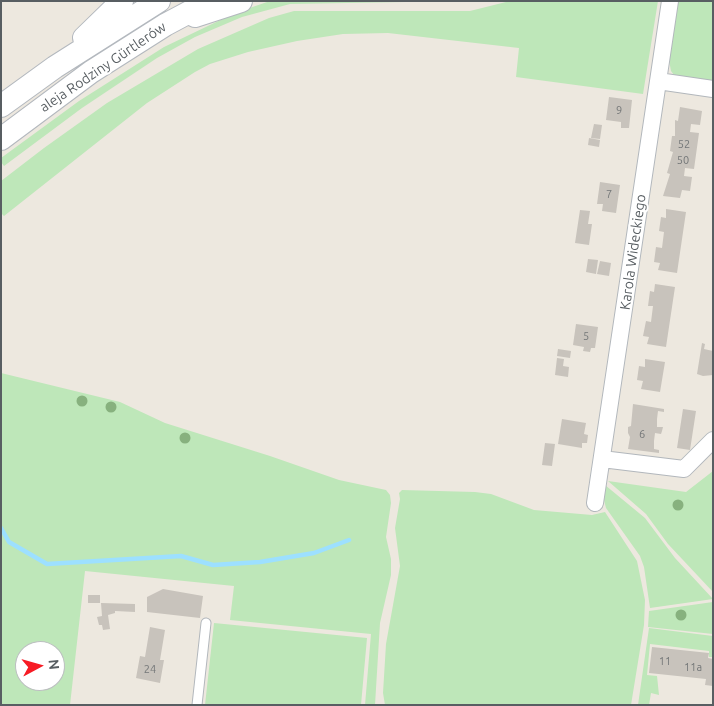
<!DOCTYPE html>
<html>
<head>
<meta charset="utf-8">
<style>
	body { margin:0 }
	#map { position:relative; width:714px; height:706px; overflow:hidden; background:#ede8df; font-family:Ubuntu,sans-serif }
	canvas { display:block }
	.frame { position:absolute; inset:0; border:2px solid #585e62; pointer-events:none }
	.north { position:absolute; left:15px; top:641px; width:50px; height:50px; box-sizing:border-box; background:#fff; border:1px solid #bcbfc0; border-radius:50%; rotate:84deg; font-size:14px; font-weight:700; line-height:20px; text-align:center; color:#585e62 }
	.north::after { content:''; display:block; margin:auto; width:18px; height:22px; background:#f71b24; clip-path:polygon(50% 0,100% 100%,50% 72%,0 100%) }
</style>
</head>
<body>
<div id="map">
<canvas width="714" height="706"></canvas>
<div class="frame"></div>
<div class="north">N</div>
</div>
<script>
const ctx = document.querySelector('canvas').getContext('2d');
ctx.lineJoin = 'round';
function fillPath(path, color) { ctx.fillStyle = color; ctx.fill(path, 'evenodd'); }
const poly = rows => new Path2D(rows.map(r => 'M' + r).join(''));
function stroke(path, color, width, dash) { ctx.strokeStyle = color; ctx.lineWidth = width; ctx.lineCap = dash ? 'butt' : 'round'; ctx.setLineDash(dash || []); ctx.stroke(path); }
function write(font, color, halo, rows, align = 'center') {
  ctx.font = font + ' Ubuntu,sans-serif'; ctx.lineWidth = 4; ctx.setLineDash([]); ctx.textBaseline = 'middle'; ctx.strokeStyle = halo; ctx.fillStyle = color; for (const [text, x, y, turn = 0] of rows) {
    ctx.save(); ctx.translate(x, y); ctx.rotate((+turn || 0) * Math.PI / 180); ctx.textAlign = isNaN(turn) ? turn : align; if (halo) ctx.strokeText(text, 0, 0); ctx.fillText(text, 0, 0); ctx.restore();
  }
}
const green = poly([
	[270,1,463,1,290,4,242,17,195,37,157,58,82,108,4,166,1,162,1,158,79,101,164,47,235,13],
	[510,1,658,1,643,94,516,77,519,48,388,33,343,34,297,41,248,52,210,64,195,72,147,103,4,216,1,213,1,181,44,148,107,103,198,49,269,18,294,11,470,11],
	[678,1,713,1,713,84,674,75,671,71,669,60],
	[1,373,120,402,165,423,270,456,339,480,386,490,390,495,391,503,386,537,391,559,391,575,380,623,375,705,365,705,371,634,230,620,234,586,85,571,70,705,1,705],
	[25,651,55,651,55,681,25,681],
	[713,471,713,592,668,544,646,514,608,481,686,492],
	[605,485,645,518,675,558,713,599,650,608,644,567,640,556,606,508,604,500],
	[402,490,475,492,491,494,534,510,592,515,605,512,637,561,645,600,644,625,631,705,385,705,383,693,386,644,400,566,395,528,400,499,399,493],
	[713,602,713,634,648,627,649,611],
	[214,623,367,638,361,705,205,705],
	[649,628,713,636,713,657,709,657,709,651,650,644,647,675,657,676,659,695,651,693,649,705,638,705]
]);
const stream = poly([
	[1,528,9,542,47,564,181,556,213,565,260,562,314,553,349,540]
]);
const building = poly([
	[609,97,632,100,629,128,621,128,621,122,606,120],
	[680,107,702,111,700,125,691,124,690,132,699,133,694,169,685,168,684,176,692,177,690,191,682,190,680,198,663,196,670,174,667,173,673,152,670,151,672,136,675,136,675,120,678,121],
	[594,124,602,125,600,139,591,138],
	[589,138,600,140,599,147,588,145],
	[600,182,620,185,616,213,602,211,603,204,597,204],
	[666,209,686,212,677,273,658,270,660,263,654,262,656,247,662,248,664,232,659,231,661,217,666,218],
	[580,210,590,211,588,224,592,224,589,245,575,243],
	[588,259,598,260,596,274,586,272],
	[600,261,611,263,609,276,597,274],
	[655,284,675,287,666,347,647,344,649,337,643,336,646,321,651,322,653,306,648,306,650,291,654,292],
	[576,324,598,327,595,348,591,348,590,352,583,351,584,347,573,345],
	[702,343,705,344,704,349,713,351,713,375,703,376,697,374],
	[558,349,571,351,570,358,557,356],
	[557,358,564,359,563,366,569,367,568,377,555,375],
	[645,359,665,362,660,392,641,389,643,381,637,380,639,366,645,367],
	[633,404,664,409,664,412,658,411,657,419,657,427,663,427,662,431,661,434,655,433,654,441,654,449,659,450,659,453,628,449,630,437,628,433,628,427,631,426],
	[683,409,696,411,690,450,677,448],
	[562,419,586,423,584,434,588,435,587,443,582,443,582,448,558,444],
	[545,443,555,444,552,466,542,465],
	[163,589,203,596,200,618,147,612,147,597],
	[88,595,100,595,100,603,88,603],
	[101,603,135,604,135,612,115,611,115,613,108,615,110,629,103,630,102,625,99,625,97,617,102,616],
	[150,627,165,630,160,660,164,660,160,683,136,678,140,656,145,657],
	[652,647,709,653,708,658,713,659,713,686,705,685,706,679,649,673]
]);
const service = poly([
	[197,705,206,623]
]);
const minor = poly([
	[658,81,713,89],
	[602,459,684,469,713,440],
	[595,503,670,1]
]);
const secondary = poly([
	[195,16,241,1],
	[84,38,122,1],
	[1,106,55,67,159,1],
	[1,139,91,72,165,25,210,1]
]);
const trees = [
	[82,401],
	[111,407],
	[185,438],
	[678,505],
	[681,615]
];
const numberNames = [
	["9",619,110],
	["52",684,144],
	["50",683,160],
	["7",609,194],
	["5",586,336],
	["6",642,434],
	["11",665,661],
	["11a",693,667],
	["24",150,669]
];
const streetNames = [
	["aleja Rodziny Gürtlerów",103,67,-34],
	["Karola Wideckiego",633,252,-82]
];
fillPath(green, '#bee7b9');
stroke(stream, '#9de0ff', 4.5);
fillPath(building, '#c8c3bc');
stroke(service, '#b2b7bc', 11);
stroke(minor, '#b2b7bc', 18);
stroke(secondary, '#b3b8be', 24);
stroke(service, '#fff', 9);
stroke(minor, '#fff', 16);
stroke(secondary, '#fff', 22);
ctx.fillStyle = '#87b17e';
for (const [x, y] of trees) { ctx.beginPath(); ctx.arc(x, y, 5.5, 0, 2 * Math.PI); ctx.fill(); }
write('11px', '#747778', null, numberNames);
write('14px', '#585e62', '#fff', streetNames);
</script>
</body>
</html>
